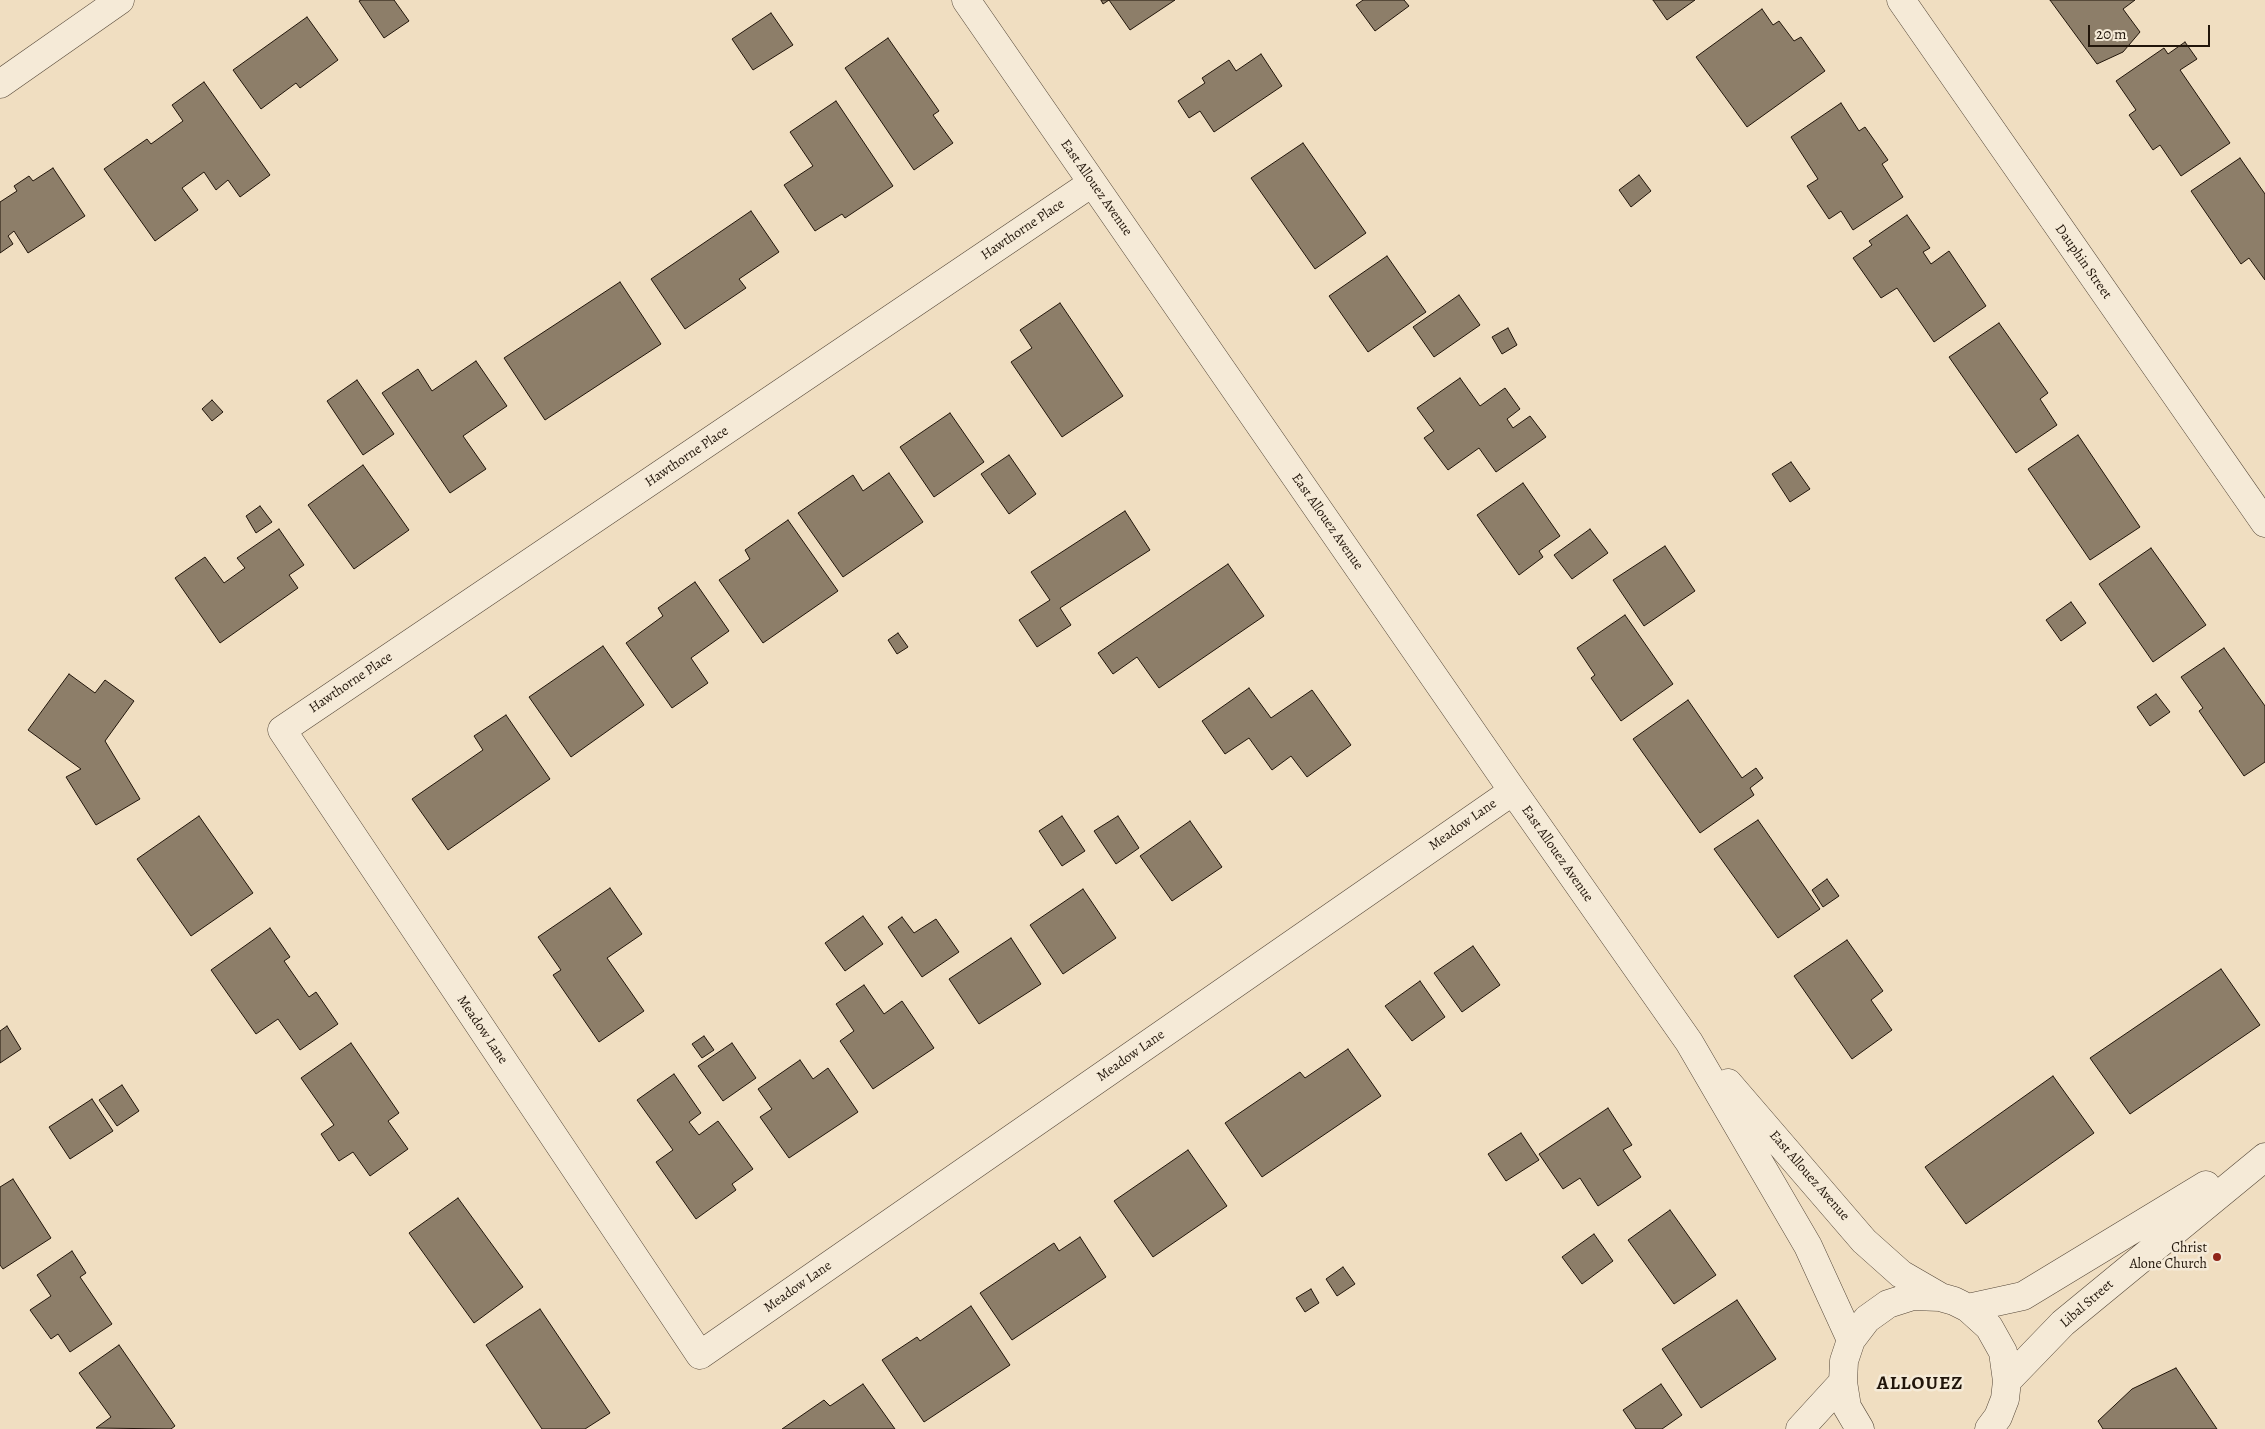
<!DOCTYPE html>
<html>
<head>
<meta charset="utf-8">
<style>
	body { margin:0 }
	#map { position:relative; width:2265px; height:1429px; overflow:hidden; background:#f0dec1; font-family:Alegreya,serif }
	canvas { display:block }
	.scale { position:absolute; left:2088px; top:25px; width:122px; height:22px; box-sizing:border-box; border:2px solid #21150a; border-top:0; padding-left:6px; font-size:15px; line-height:18px; white-space:nowrap; color:#21150a; -webkit-text-stroke:4px #f5ead7; paint-order:stroke }
</style>
</head>
<body>
<div id="map">
<canvas width="2265" height="1429"></canvas>
<div class="scale">20 m</div>
</div>
<script>
const ctx = document.querySelector('canvas').getContext('2d');
ctx.lineJoin = 'round';
function fillPath(path, color) { ctx.fillStyle = color; ctx.fill(path, 'evenodd'); }
const poly = rows => new Path2D(rows.map(r => 'M' + r).join(''));
function stroke(path, color, width, dash) { ctx.strokeStyle = color; ctx.lineWidth = width; ctx.lineCap = dash ? 'butt' : 'round'; ctx.setLineDash(dash || []); ctx.stroke(path); }
function write(font, color, halo, rows, align = 'center') {
  ctx.font = font + ' Alegreya,serif'; ctx.lineWidth = 5; ctx.setLineDash([]); ctx.textBaseline = 'middle'; ctx.strokeStyle = halo; ctx.fillStyle = color; for (const [text, x, y, turn = 0] of rows) {
    ctx.save(); ctx.translate(x, y); ctx.rotate((+turn || 0) * Math.PI / 180); ctx.textAlign = isNaN(turn) ? turn : align; if (halo) ctx.strokeText(text, 0, 0); ctx.fillText(text, 0, 0); ctx.restore();
  }
}
const building = poly([
	[361,0,394,0,409,21,384,38,359,1,361,0],
	[1101,0,1175,0,1130,30,1109,0,1103,4,1101,0],
	[1363,0,1404,0,1409,6,1375,31,1356,5,1363,0],
	[1653,0,1695,0,1667,20,1653,0],
	[2050,0,2135,0,2123,9,2140,32,2123,52,2097,64,2050,0],
	[1762,9,1773,25,1779,21,1794,41,1801,37,1825,71,1747,127,1696,57,1762,9],
	[771,13,793,45,753,70,732,39,771,13],
	[307,17,338,60,300,88,296,83,261,109,233,70,307,17],
	[888,38,939,111,933,115,953,143,914,170,845,68,888,38],
	[2185,42,2197,59,2180,70,2230,143,2181,176,2160,145,2153,150,2129,115,2136,110,2116,81,2164,48,2168,54,2185,42],
	[1261,54,1282,86,1214,132,1200,111,1189,118,1178,101,1205,83,1202,78,1229,60,1236,71,1261,54],
	[204,82,270,175,240,197,228,180,216,190,204,172,182,188,198,210,155,241,104,169,147,139,151,144,183,121,172,105,204,82],
	[836,101,893,186,845,218,842,214,815,231,784,185,813,166,790,132,836,101],
	[1841,103,1859,131,1865,127,1888,160,1882,164,1903,197,1853,230,1841,211,1829,219,1807,186,1818,179,1791,137,1841,103],
	[1303,143,1366,233,1315,269,1251,178,1303,143],
	[2240,158,2265,194,2265,280,2249,258,2241,264,2191,191,2240,158],
	[53,168,85,216,28,253,14,231,8,236,13,244,0,253,0,202,17,191,14,186,29,176,33,181,53,168],
	[1639,175,1651,191,1631,207,1619,190,1639,175],
	[751,211,779,252,739,279,746,288,685,329,651,279,751,211],
	[1907,215,1930,248,1923,252,1931,264,1949,251,1986,306,1934,342,1897,288,1881,298,1853,258,1872,245,1869,241,1907,215],
	[1387,256,1426,312,1368,352,1329,296,1387,256],
	[620,282,661,344,545,420,504,358,620,282],
	[1459,295,1480,325,1434,357,1413,327,1459,295],
	[1060,303,1123,396,1062,437,1011,362,1032,348,1020,330,1060,303],
	[1999,323,2048,393,2040,399,2057,425,2016,453,1949,357,1999,323],
	[1508,328,1517,345,1502,354,1492,337,1508,328],
	[476,361,507,406,463,436,486,469,450,493,382,393,418,369,432,391,476,361],
	[1460,378,1480,406,1505,388,1520,409,1507,419,1513,428,1530,416,1546,437,1496,472,1479,448,1448,470,1424,438,1434,431,1417,408,1460,378],
	[357,380,394,434,363,455,327,401,357,380],
	[212,400,223,412,212,421,202,409,212,400],
	[950,413,984,462,934,497,900,447,950,413],
	[2078,435,2140,527,2090,560,2028,469,2078,435],
	[1009,455,1036,494,1009,514,981,474,1009,455],
	[1791,462,1810,489,1790,502,1772,474,1791,462],
	[363,465,409,530,354,569,308,505,363,465],
	[889,473,923,522,843,577,798,513,853,475,863,491,889,473],
	[1523,483,1560,536,1539,551,1543,557,1519,575,1477,515,1523,483],
	[260,506,272,522,256,533,246,516,260,506],
	[1125,511,1150,550,1060,608,1071,625,1037,647,1019,620,1050,600,1031,572,1125,511],
	[788,520,838,591,763,643,719,580,750,559,745,550,788,520],
	[279,529,304,565,289,575,298,588,220,643,175,578,205,557,224,583,245,568,237,558,279,529],
	[1590,529,1608,553,1572,579,1554,555,1590,529],
	[1665,546,1695,591,1644,626,1613,580,1665,546],
	[2151,548,2206,625,2153,662,2099,584,2151,548],
	[1228,564,1264,616,1159,688,1137,657,1113,674,1098,653,1228,564],
	[695,582,729,631,691,658,708,683,672,708,626,643,663,616,658,608,695,582],
	[2071,602,2086,623,2061,641,2046,620,2071,602],
	[1625,615,1673,684,1621,721,1591,678,1595,675,1577,648,1625,615],
	[898,633,908,647,897,654,888,640,898,633],
	[603,646,644,705,571,757,529,697,603,646],
	[2224,648,2265,706,2265,762,2244,776,2199,711,2203,708,2181,677,2224,648],
	[69,674,95,693,105,680,134,701,105,741,140,799,96,825,66,777,81,769,28,730,69,674],
	[1249,688,1271,718,1312,690,1351,745,1307,777,1291,756,1272,770,1249,738,1225,754,1202,721,1249,688],
	[2156,694,2170,712,2150,726,2137,707,2156,694],
	[1688,700,1742,778,1756,768,1763,778,1750,788,1754,795,1700,833,1633,739,1688,700],
	[506,715,550,779,448,850,412,799,483,750,474,736,506,715],
	[199,816,253,893,191,936,137,859,199,816],
	[1062,816,1085,851,1062,866,1039,831,1062,816],
	[1118,816,1139,848,1116,864,1094,831,1118,816],
	[1758,820,1820,909,1778,938,1714,849,1758,820],
	[1190,821,1222,867,1172,901,1140,856,1190,821],
	[1827,879,1839,896,1823,907,1812,890,1827,879],
	[610,888,642,934,607,958,644,1011,599,1042,553,975,561,970,538,937,610,888],
	[1083,889,1116,938,1063,974,1030,925,1083,889],
	[863,916,883,944,845,971,825,943,863,916],
	[902,917,914,933,936,919,959,952,922,977,888,927,902,917],
	[270,928,290,957,284,961,309,997,316,992,338,1024,300,1050,278,1019,256,1034,211,970,270,928],
	[1011,938,1041,984,979,1024,949,979,1011,938],
	[1847,940,1883,991,1871,1000,1892,1030,1852,1059,1794,976,1847,940],
	[1473,946,1500,985,1462,1012,1434,973,1473,946],
	[2221,969,2260,1025,2130,1114,2090,1058,2221,969],
	[1420,981,1445,1017,1412,1041,1385,1006,1420,981],
	[864,985,884,1014,902,1001,934,1048,873,1089,840,1041,854,1031,836,1004,864,985],
	[7,1026,21,1049,0,1063,0,1031,7,1026],
	[704,1036,714,1050,702,1058,692,1044,704,1036],
	[351,1043,399,1113,388,1121,408,1149,370,1176,353,1152,339,1161,321,1134,334,1125,301,1078,351,1043],
	[732,1043,756,1078,723,1101,698,1066,732,1043],
	[1348,1049,1381,1096,1262,1177,1225,1123,1300,1072,1305,1078,1348,1049],
	[800,1060,813,1079,828,1068,858,1112,789,1158,760,1117,772,1109,758,1089,800,1060],
	[674,1074,701,1113,689,1122,699,1135,718,1121,753,1169,732,1184,736,1190,696,1219,656,1162,673,1150,637,1100,674,1074],
	[2053,1076,2094,1133,1966,1224,1925,1167,2053,1076],
	[122,1085,139,1111,117,1126,99,1100,122,1085],
	[92,1099,113,1131,70,1159,49,1127,92,1099],
	[1608,1108,1632,1145,1623,1150,1641,1177,1598,1206,1580,1178,1563,1189,1539,1154,1608,1108],
	[1521,1133,1539,1160,1506,1181,1488,1154,1521,1133],
	[1188,1150,1227,1206,1153,1257,1114,1201,1188,1150],
	[13,1179,51,1238,3,1269,0,1265,0,1187,13,1179],
	[458,1198,523,1287,474,1323,409,1233,458,1198],
	[1670,1210,1716,1275,1674,1304,1628,1240,1670,1210],
	[1594,1234,1613,1261,1582,1284,1562,1257,1594,1234],
	[1080,1237,1106,1277,1012,1340,980,1293,1054,1243,1059,1251,1080,1237],
	[72,1251,86,1273,80,1277,112,1324,70,1352,58,1334,51,1339,30,1310,51,1296,37,1275,72,1251],
	[1343,1267,1355,1284,1337,1296,1326,1279,1343,1267],
	[1311,1289,1319,1303,1305,1312,1296,1298,1311,1289],
	[1737,1300,1776,1359,1701,1408,1662,1349,1737,1300],
	[971,1306,1010,1365,924,1422,882,1360,917,1337,920,1341,971,1306],
	[540,1309,610,1413,585,1429,542,1429,486,1345,540,1309],
	[119,1345,175,1426,171,1429,96,1428,111,1417,79,1373,119,1345],
	[2176,1368,2217,1429,2103,1429,2098,1421,2132,1389,2176,1368],
	[863,1384,895,1429,782,1429,824,1400,830,1406,863,1384],
	[1661,1384,1682,1415,1662,1429,1636,1429,1623,1410,1661,1384]
]);
const minor = poly([
	[966,0,1513,791,1689,1042,1808,1246,1851,1340],
	[1901,0,2265,523],
	[0,84,120,0],
	[1092,183,282,730,700,1355,1513,791],
	[1728,1083,1864,1241,1901,1274,1939,1296],
	[1968,1308,2023,1296,2206,1185],
	[2007,1381,2063,1323,2265,1157],
	[1800,1429,1843,1382],
	[1860,1429,1847,1407,1843,1382,1844,1361,1851,1340,1867,1319,1888,1304,1913,1296,1940,1297,1954,1301,1968,1308,1989,1327,2003,1352,2007,1381,2005,1399,1998,1417,1989,1429]
]);
const markers = [
	[2217,1257,5,"#8f2418"]
];
const streetNames = [
	["East Allouez Avenue",1096,188,55],
	["Hawthorne Place",1023,230,-34],
	["Dauphin Street",2083,262,55],
	["Hawthorne Place",687,457,-34],
	["East Allouez Avenue",1327,522,55],
	["Hawthorne Place",351,683,-34],
	["Meadow Lane",1463,825,-35],
	["East Allouez Avenue",1557,854,55],
	["Meadow Lane",482,1030,56],
	["Meadow Lane",1131,1056,-35],
	["East Allouez Avenue",1809,1176,49],
	["Meadow Lane",798,1287,-35],
	["Libal Street",2087,1304,-41]
];
const poiNames = [
	["Christ",2207,1249],
	["Alone Church",2207,1265]
];
const districtNames = [
	["ALLOUEZ",1920,1384]
];
fillPath(building, '#8d7e69');
stroke(building, '#21150a', 1);
stroke(minor, '#554738', 29);
stroke(minor, '#f5ead7', 28);
for (const [x, y, r, color] of markers) { const dot = new Path2D(); dot.arc(x, y, r, 0, 2 * Math.PI); ctx.fillStyle = color; ctx.fill(dot); stroke(dot, '#f5ead7', 2); }
write('14px', '#21150a', '#f5ead7', streetNames);
write('14px', '#21150a', '#f5ead7', poiNames, 'right');
ctx.letterSpacing = '1px';
write('bold 19px', '#21150a', '#f5ead7', districtNames);
ctx.letterSpacing = '0px';
</script>
</body>
</html>
